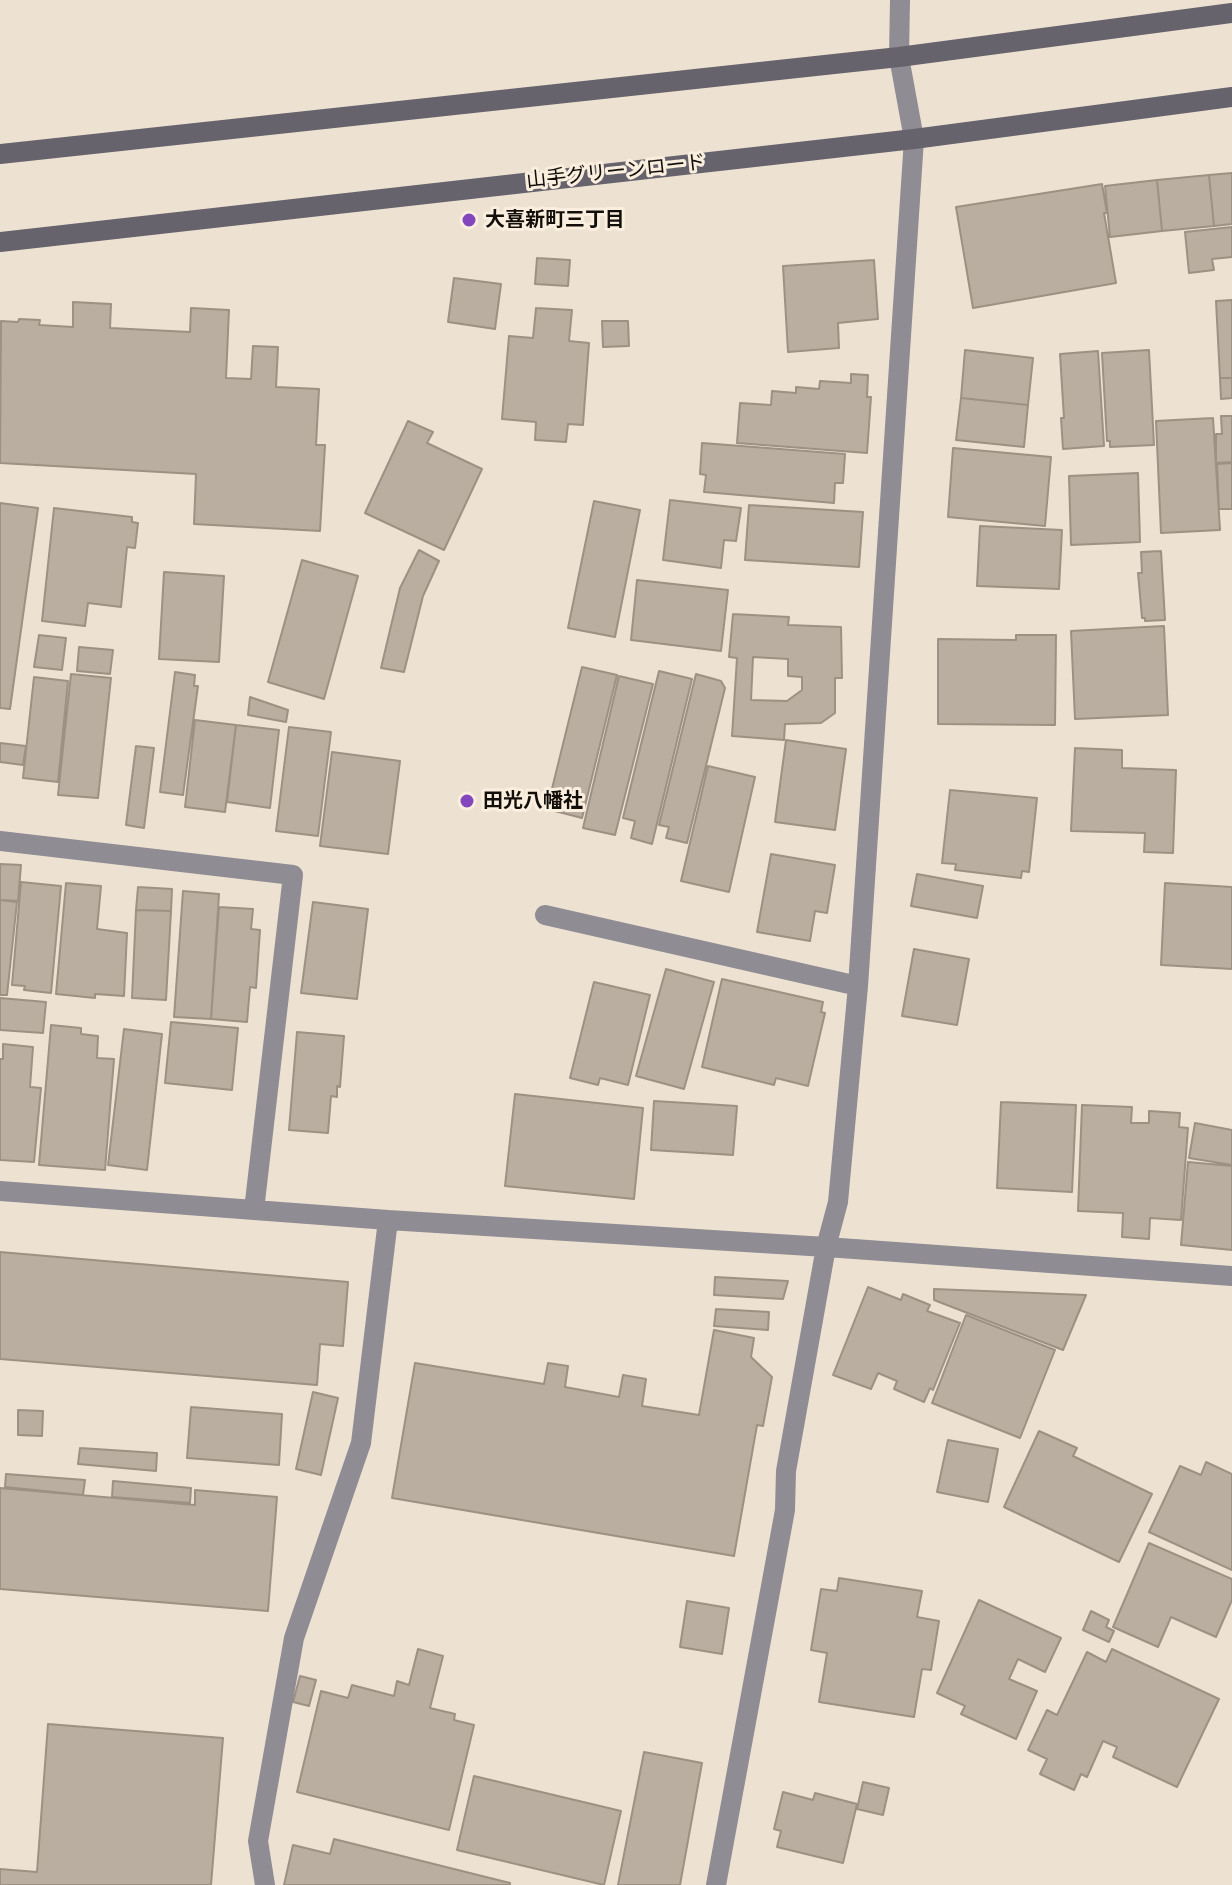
<!DOCTYPE html>
<html>
<head>
<meta charset="utf-8">
<style>
	body { margin:0 }
	canvas { display:block; background:#ede1d2 }
</style>
</head>
<body>
<canvas width="1232" height="1885"></canvas>
<script>
const ctx = document.querySelector('canvas').getContext('2d');
ctx.lineJoin = 'round';
function fillPath(path, color) { ctx.fillStyle = color; ctx.fill(path, 'evenodd'); }
const poly = rows => new Path2D(rows.map(r => 'M' + r).join(''));
function stroke(path, color, width, dash) { ctx.strokeStyle = color; ctx.lineWidth = width; ctx.lineCap = dash ? 'butt' : 'round'; ctx.setLineDash(dash || []); ctx.stroke(path); }
function write(font, color, halo, rows, align = 'center') {
  ctx.font = font + ' "Open Sans","Noto Sans JP",sans-serif'; ctx.lineWidth = 6; ctx.setLineDash([]); ctx.textBaseline = 'middle'; ctx.strokeStyle = halo; ctx.fillStyle = color; for (const [text, x, y, turn = 0] of rows) {
    ctx.save(); ctx.translate(x, y); ctx.rotate((+turn || 0) * Math.PI / 180); ctx.textAlign = isNaN(turn) ? turn : align; if (halo) ctx.strokeText(text, 0, 0); ctx.fillText(text, 0, 0); ctx.restore();
  }
}
const building = poly([
	[1232,173,1232,224,1214,226,1209,175,1232,173],
	[1209,175,1214,226,1162,231,1157,180,1209,175],
	[1157,180,1162,231,1110,237,1105,186,1157,180],
	[1102,184,1107,213,1104,213,1116,283,973,308,956,207,1102,184],
	[1232,227,1232,257,1212,259,1214,270,1189,273,1185,232,1232,227],
	[537,258,570,260,568,286,535,284,537,258],
	[874,260,878,319,838,323,839,348,788,352,783,266,874,260],
	[454,278,501,284,495,329,448,322,454,278],
	[1232,300,1232,378,1220,378,1216,301,1232,300],
	[73,302,111,304,110,328,190,332,191,308,229,310,226,378,251,379,253,346,278,347,276,387,319,389,316,445,325,445,320,531,194,524,196,474,0,463,1,321,18,322,19,319,40,320,39,325,73,327,73,302],
	[536,308,572,310,569,341,589,343,583,425,568,424,566,442,535,440,536,422,502,419,509,336,533,338,536,308],
	[602,321,628,321,629,346,603,347,602,321],
	[965,350,1033,358,1028,405,961,398,965,350],
	[1149,350,1154,445,1110,447,1110,441,1107,441,1102,353,1149,350],
	[1098,351,1104,446,1063,449,1061,418,1064,418,1060,354,1098,351],
	[851,374,868,375,867,397,871,397,867,453,737,443,740,403,771,405,772,391,796,393,796,387,819,389,820,381,851,383,851,374],
	[1220,378,1232,378,1232,398,1221,399,1220,378],
	[961,398,1028,405,1024,447,956,440,961,398],
	[1221,416,1232,416,1232,462,1216,463,1216,434,1222,434,1221,416],
	[1213,418,1220,530,1161,533,1156,421,1213,418],
	[408,421,433,432,427,443,482,469,444,550,365,513,408,421],
	[702,443,845,454,843,483,835,483,834,503,704,492,706,475,700,474,702,443],
	[953,448,1051,457,1045,526,948,517,953,448],
	[1232,463,1232,509,1219,509,1217,464,1232,463],
	[1138,473,1140,542,1071,545,1069,476,1138,473],
	[670,500,741,508,736,541,724,540,721,568,663,560,670,500],
	[594,501,640,510,615,637,568,628,594,501],
	[0,503,38,508,10,709,0,708,0,503],
	[749,505,863,512,859,567,745,560,749,505],
	[54,508,132,517,132,522,138,523,135,548,127,547,121,607,88,603,85,626,42,621,54,508],
	[980,526,1062,530,1059,589,977,586,980,526],
	[419,550,439,561,423,596,404,672,381,668,400,588,419,550],
	[1161,551,1165,620,1145,621,1145,618,1142,618,1138,573,1142,573,1141,552,1161,551],
	[302,560,358,576,324,699,268,682,302,560],
	[164,572,224,576,219,662,159,659,164,572],
	[637,580,728,590,721,651,631,640,637,580],
	[733,614,789,617,788,625,841,627,842,678,835,678,835,713,821,723,785,724,784,740,732,736,737,658,729,657,733,614],
	[753,657,788,659,788,676,802,677,802,690,787,701,751,700,753,657],
	[1164,626,1168,715,1075,719,1071,631,1164,626],
	[39,635,66,638,62,670,34,667,39,635],
	[1016,635,1056,635,1055,725,938,724,938,639,1016,640,1016,635],
	[79,647,113,650,110,674,77,671,79,647],
	[582,667,617,675,582,818,547,809,582,667],
	[659,671,692,679,652,844,631,838,635,821,623,818,659,671],
	[175,672,195,675,194,686,198,686,183,795,160,792,175,672],
	[71,674,111,678,98,798,58,795,71,674],
	[696,674,721,681,725,688,687,843,666,838,669,827,659,825,696,674],
	[619,676,653,684,615,835,583,828,619,676],
	[34,677,68,681,58,782,23,778,34,677],
	[250,697,288,710,286,722,248,715,250,697],
	[195,720,236,725,225,812,185,807,195,720],
	[236,725,279,730,270,808,227,802,236,725],
	[289,727,331,732,318,836,276,831,289,727],
	[786,740,846,749,835,830,775,822,786,740],
	[0,743,26,746,23,765,0,762,0,743],
	[136,746,154,748,144,828,126,825,136,746],
	[1075,748,1122,750,1122,768,1176,770,1173,853,1144,852,1145,833,1071,831,1075,748],
	[332,752,400,761,388,854,320,846,332,752],
	[708,766,755,777,729,892,681,881,708,766],
	[950,790,1037,798,1029,872,1022,871,1021,878,955,870,956,864,942,863,950,790],
	[771,854,835,865,827,913,815,911,810,941,757,932,771,854],
	[0,864,21,865,18,901,0,900,0,864],
	[917,874,983,886,977,918,911,906,917,874],
	[21,882,61,886,51,993,24,990,25,986,12,985,21,882],
	[66,883,101,886,97,929,127,933,124,996,95,994,95,998,56,994,66,883],
	[1165,883,1232,887,1232,969,1161,965,1165,883],
	[138,887,172,889,171,911,136,910,138,887],
	[183,891,219,894,211,1019,174,1017,183,891],
	[0,900,17,902,7,995,0,995,0,900],
	[313,902,368,909,357,999,301,993,313,902],
	[219,907,253,909,251,929,260,930,256,988,250,987,247,1022,211,1019,219,907],
	[136,910,171,911,166,1000,132,998,136,910],
	[914,949,969,959,957,1025,902,1016,914,949],
	[666,969,714,982,684,1089,636,1076,666,969],
	[722,979,823,1002,821,1012,825,1013,808,1086,776,1078,774,1085,702,1067,722,979],
	[594,982,650,995,628,1085,600,1078,598,1085,570,1078,594,982],
	[0,998,46,1002,43,1033,0,1030,0,998],
	[171,1022,238,1028,232,1090,165,1083,171,1022],
	[51,1025,81,1028,81,1034,98,1036,97,1058,114,1059,105,1170,39,1165,51,1025],
	[124,1029,162,1034,147,1170,108,1165,124,1029],
	[297,1032,344,1036,340,1087,337,1086,337,1097,331,1096,328,1133,289,1130,297,1032],
	[3,1044,33,1047,30,1087,41,1088,34,1162,0,1160,0,1059,3,1059,3,1044],
	[515,1094,643,1108,634,1199,505,1186,515,1094],
	[654,1101,737,1106,733,1155,651,1150,654,1101],
	[1001,1102,1076,1105,1072,1192,997,1188,1001,1102],
	[1082,1105,1132,1107,1131,1123,1149,1123,1149,1111,1180,1113,1179,1127,1188,1128,1181,1220,1150,1218,1149,1239,1122,1237,1123,1213,1078,1211,1082,1105],
	[1195,1123,1232,1130,1232,1165,1189,1158,1195,1123],
	[1188,1162,1232,1166,1232,1250,1181,1245,1188,1162],
	[0,1252,348,1282,343,1346,320,1344,317,1385,0,1359,0,1252],
	[715,1277,788,1281,783,1299,714,1295,715,1277],
	[868,1287,901,1300,903,1294,930,1305,927,1311,960,1323,933,1390,930,1388,924,1402,894,1389,897,1381,878,1373,871,1389,833,1375,868,1287],
	[934,1289,1086,1295,1063,1350,934,1300,934,1289],
	[716,1309,769,1312,768,1330,714,1326,716,1309],
	[966,1315,1055,1350,1020,1438,932,1403,966,1315],
	[714,1330,754,1338,751,1357,772,1377,763,1426,757,1425,734,1556,392,1498,415,1363,544,1384,548,1363,568,1366,565,1387,619,1397,623,1375,646,1379,642,1406,699,1415,714,1330],
	[313,1392,338,1398,321,1475,296,1469,313,1392],
	[191,1407,282,1414,279,1465,187,1458,191,1407],
	[18,1410,43,1411,42,1436,18,1435,18,1410],
	[1039,1431,1077,1448,1073,1456,1152,1494,1119,1562,1004,1507,1039,1431],
	[948,1440,998,1449,988,1502,937,1492,948,1440],
	[80,1448,157,1453,156,1471,78,1464,80,1448],
	[1206,1462,1232,1474,1232,1570,1149,1532,1180,1466,1201,1475,1206,1462],
	[6,1474,85,1480,83,1495,5,1487,6,1474],
	[113,1481,191,1488,190,1503,112,1497,113,1481],
	[0,1488,195,1505,195,1490,277,1497,268,1611,0,1589,0,1488],
	[1149,1543,1232,1579,1232,1600,1216,1637,1171,1617,1158,1647,1113,1627,1149,1543],
	[839,1578,922,1591,917,1617,939,1621,931,1670,922,1669,914,1717,819,1702,827,1653,811,1650,821,1589,837,1591,839,1578],
	[979,1600,1061,1638,1045,1672,1018,1659,1009,1679,1037,1691,1016,1739,961,1714,965,1706,937,1693,979,1600],
	[687,1601,729,1608,722,1654,680,1647,687,1601],
	[1091,1611,1109,1620,1106,1627,1114,1631,1109,1642,1083,1630,1091,1611],
	[418,1649,443,1656,430,1708,455,1714,454,1720,474,1725,449,1830,297,1792,321,1691,348,1698,352,1685,394,1696,397,1681,409,1685,418,1649],
	[1112,1649,1219,1699,1177,1787,1113,1757,1117,1747,1103,1741,1087,1777,1081,1774,1074,1790,1040,1774,1047,1759,1028,1750,1047,1710,1057,1715,1087,1652,1106,1662,1112,1649],
	[300,1676,316,1680,309,1706,293,1702,300,1676],
	[48,1724,223,1738,211,1885,0,1885,0,1869,37,1872,48,1724],
	[644,1752,702,1763,680,1885,618,1885,644,1752],
	[474,1776,621,1811,604,1885,457,1850,474,1776],
	[863,1782,889,1788,883,1815,857,1809,863,1782],
	[783,1792,813,1800,815,1793,857,1804,843,1863,777,1847,781,1831,774,1829,783,1792],
	[334,1839,510,1883,510,1885,284,1885,293,1845,330,1854,334,1839]
]);
const street = poly([
	[0,841,293,875,254,1210],
	[545,915,858,986],
	[0,1191,388,1220,826,1247,1232,1276],
	[265,1885,258,1841,294,1638,361,1443,388,1220],
	[716,1885,785,1510,786,1471,826,1247,838,1202,858,986,914,139,899,57,900,0]
]);
const secondary = poly([
	[0,154,899,57,1232,13],
	[0,242,914,139,1232,97]
]);
const markers = [
	[469,220,8,"#8446bc"],
	[467,801,8,"#8446bc"]
];
const streetNames = [
	["山手グリーンロード",616,172,-6]
];
const poiNames = [
	["大喜新町三丁目",485,220],
	["田光八幡社",483,801]
];
fillPath(building, '#baaea1');
stroke(building, '#9c9183', 2);
stroke(street, '#8f8c93', 20);
stroke(secondary, '#67636d', 20);
for (const [x, y, r, color] of markers) { const dot = new Path2D(); dot.arc(x, y, r, 0, 2 * Math.PI); ctx.fillStyle = color; ctx.fill(dot); stroke(dot, '#faeedf', 3); }
write('20px', '#120e09', '#faeedf', streetNames);
write('bold 20px', '#120e09', '#faeedf', poiNames, 'left');
</script>
</body>
</html>
